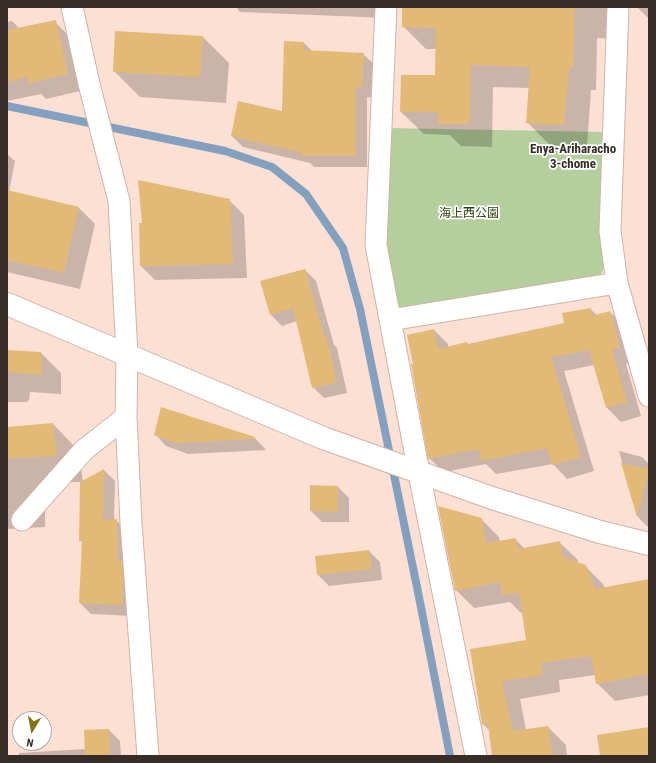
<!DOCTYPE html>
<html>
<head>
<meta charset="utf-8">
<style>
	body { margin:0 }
	#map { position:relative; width:656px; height:763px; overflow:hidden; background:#fde0d4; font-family:"Roboto Condensed",sans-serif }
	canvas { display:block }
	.frame { position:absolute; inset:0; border:8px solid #372d28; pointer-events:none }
	.north { position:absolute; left:12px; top:711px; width:40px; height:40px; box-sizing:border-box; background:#fff; border:1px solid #afaba9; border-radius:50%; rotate:190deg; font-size:11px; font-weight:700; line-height:16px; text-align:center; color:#372d28 }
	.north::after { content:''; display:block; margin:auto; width:14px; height:18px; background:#857214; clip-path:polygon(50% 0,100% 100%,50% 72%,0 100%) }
</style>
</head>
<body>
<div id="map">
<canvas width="656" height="763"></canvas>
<div class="frame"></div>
<div class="north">N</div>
</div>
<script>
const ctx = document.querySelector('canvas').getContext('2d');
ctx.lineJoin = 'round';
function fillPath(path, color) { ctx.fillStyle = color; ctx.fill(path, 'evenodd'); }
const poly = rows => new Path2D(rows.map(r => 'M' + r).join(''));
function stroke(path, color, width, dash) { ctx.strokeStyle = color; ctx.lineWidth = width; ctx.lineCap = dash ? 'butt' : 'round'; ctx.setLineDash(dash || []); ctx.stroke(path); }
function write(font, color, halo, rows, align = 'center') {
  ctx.font = font + ' "Roboto Condensed","Noto Sans JP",sans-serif'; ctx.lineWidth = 3.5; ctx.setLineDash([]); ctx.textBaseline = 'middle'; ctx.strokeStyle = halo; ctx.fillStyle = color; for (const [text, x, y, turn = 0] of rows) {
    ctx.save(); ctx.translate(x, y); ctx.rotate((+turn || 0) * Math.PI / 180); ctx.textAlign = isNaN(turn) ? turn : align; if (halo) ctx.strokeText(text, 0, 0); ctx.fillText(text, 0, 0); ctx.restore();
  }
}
const green = poly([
	[389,128,603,132,599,228,604,269,598,278,403,309,393,301,383,245]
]);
const shadow = poly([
	[236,7,387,7,386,18,240,12],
	[403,7,615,7,618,39,597,38,596,90,591,90,587,147,550,145,527,122,529,88,493,87,492,147,461,146,450,135,424,134,401,112,435,76,436,49,426,49,403,26],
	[638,7,649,7,649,19,638,8],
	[12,21,20,29,54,21,70,37,84,90,46,99,41,94,7,101,7,22],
	[203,37,229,63,226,103,140,97,114,71],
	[304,43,312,51,363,54,375,65,373,98,367,97,367,167,314,167,310,163,243,147,232,136,283,113],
	[649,153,649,174,648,173],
	[7,154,15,161,9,192,79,208,95,224,80,289,7,272],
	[229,200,244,215,247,278,155,280,141,266],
	[305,270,316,281,334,345,337,348,347,393,324,398,313,387,297,321,282,326,271,315],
	[590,309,597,315,610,312,624,326,634,361,626,364,641,416,621,422,607,408,594,365,564,371,594,471,567,479,553,464,496,474,486,464,444,472,429,458,415,365,434,330,448,344,448,347,469,345,565,324],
	[7,351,41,353,61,373,61,394,30,392,29,401,28,400,27,402,7,402],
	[53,424,79,451,83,482,104,470,115,481,114,520,116,520,127,531,133,616,91,614,80,603,83,543,80,540,81,482,45,483,45,527,7,529,7,428],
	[155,434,255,438,266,450,188,454,166,446],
	[619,451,642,457,649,464,649,528,637,516],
	[338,487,349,498,349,522,322,522,311,511],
	[481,519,499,537,500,542,515,539,525,549,560,543,578,560,578,564,585,566,603,584,605,588,649,580,649,695,615,701,597,683,596,675,559,680,560,692,520,699,526,730,548,727,566,745,567,756,493,756,490,731,483,724,471,650,527,641,523,612,521,613,510,602,474,608,456,590],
	[369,551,380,562,382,580,329,586,318,575],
	[109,730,120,741,121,756,19,756,19,753,86,749]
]);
const stream = poly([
	[7,106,225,151,272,167,306,194,343,248,360,309,418,592,450,756]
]);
const building = poly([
	[402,7,575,7,573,68,569,68,564,125,526,123,530,67,471,65,470,124,438,124,438,112,400,112,401,75,435,75,436,28,402,27],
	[56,20,68,74,29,83,27,77,7,82,7,30],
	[115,31,203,36,200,77,113,72],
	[284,41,304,42,304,50,364,53,362,87,356,87,356,156,302,156,302,153,231,136,238,101,282,111],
	[138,180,230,199,233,264,140,266,139,223,142,223],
	[7,190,79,207,64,273,7,260],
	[305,269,324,336,326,336,337,382,312,388,293,308,270,315,260,281],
	[591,308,592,316,610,311,620,347,612,350,627,402,606,408,589,350,551,357,581,457,552,465,547,448,481,461,479,449,428,459,411,364,413,364,407,335,434,329,438,349,467,342,468,344,564,323,562,313],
	[7,350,41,352,42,375,7,372],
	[161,407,255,437,255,439,176,443,154,435],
	[53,423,57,456,7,458,7,427],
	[621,463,649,469,637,517],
	[104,469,103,520,117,519,118,560,122,560,123,582,122,605,79,603,82,541,79,541,80,482],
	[310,485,338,486,338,512,310,511],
	[438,506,482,518,486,543,516,538,518,549,560,541,563,557,586,565,595,589,649,579,649,674,596,684,591,656,541,663,543,675,502,681,513,731,548,726,553,756,492,756,488,724,482,725,470,649,526,640,519,592,502,595,500,582,455,591],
	[369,550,371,569,317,575,315,556],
	[649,727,649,756,600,756,597,735],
	[109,729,110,756,85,756,84,730]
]);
const street = poly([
	[72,7,89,84,119,201,127,355,126,417,131,523,148,756],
	[386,7,376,245,419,473,476,756],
	[618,7,610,231,617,283,649,396],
	[390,320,617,283],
	[22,520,84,450,126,417]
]);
const secondary = poly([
	[7,304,323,438,492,498,600,532,649,544]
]);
const parkNames = [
	["海上西公園",469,214]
];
const neighbourhoodNames = [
	["Enya-Ariharacho",573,150],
	["3-chome",573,165]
];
fillPath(green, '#b5ce9d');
fillPath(shadow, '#0003');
stroke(stream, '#83a0be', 8);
fillPath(building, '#e3ba75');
stroke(street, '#cfb3a7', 23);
stroke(secondary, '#cfb3a7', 24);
stroke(street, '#fff', 21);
stroke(secondary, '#fff', 22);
write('12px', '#2c4110', '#fff', parkNames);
write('bold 13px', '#372d28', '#fff', neighbourhoodNames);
</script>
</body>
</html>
